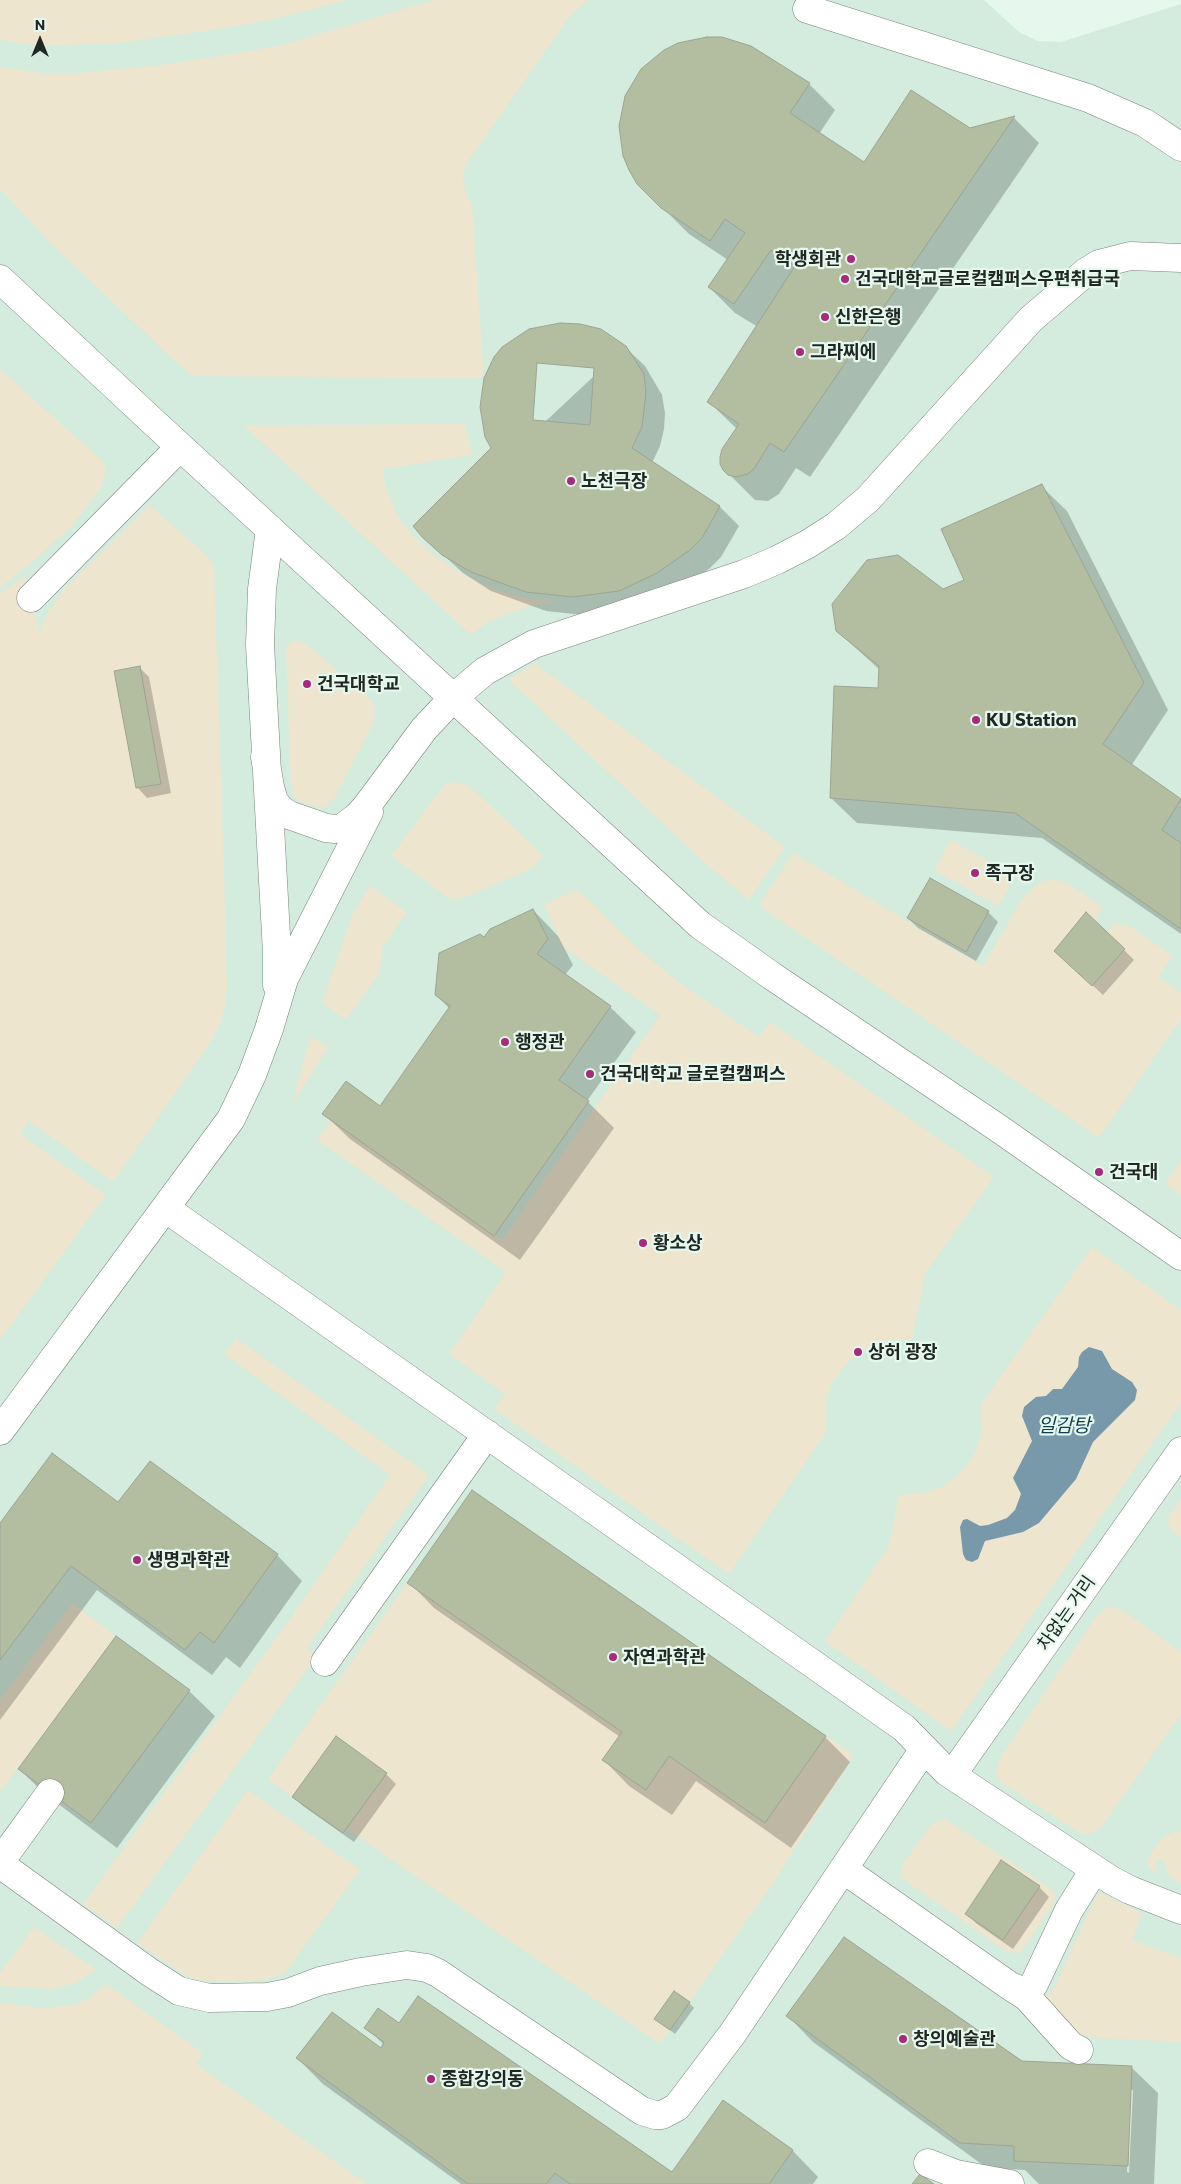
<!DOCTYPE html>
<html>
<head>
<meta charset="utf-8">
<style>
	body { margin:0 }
	#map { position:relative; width:1181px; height:2184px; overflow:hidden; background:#e6f8ed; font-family:Commissioner,sans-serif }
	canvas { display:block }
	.north { position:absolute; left:15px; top:15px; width:50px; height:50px; -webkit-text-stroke:4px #e6f8ed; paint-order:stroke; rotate:0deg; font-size:14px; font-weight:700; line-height:20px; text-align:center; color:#212824 }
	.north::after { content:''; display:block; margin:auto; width:18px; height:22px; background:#212824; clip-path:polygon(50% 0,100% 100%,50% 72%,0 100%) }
</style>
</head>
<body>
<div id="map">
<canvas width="1181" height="2184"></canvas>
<div class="north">N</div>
</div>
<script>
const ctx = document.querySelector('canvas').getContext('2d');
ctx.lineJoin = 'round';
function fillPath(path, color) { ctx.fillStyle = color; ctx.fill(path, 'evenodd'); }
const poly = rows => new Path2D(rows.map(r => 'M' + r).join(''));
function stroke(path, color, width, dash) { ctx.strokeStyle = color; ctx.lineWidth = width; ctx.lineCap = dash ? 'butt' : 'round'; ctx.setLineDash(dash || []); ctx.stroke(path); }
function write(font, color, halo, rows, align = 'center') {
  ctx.font = font + ' Commissioner,"Noto Sans KR",sans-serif'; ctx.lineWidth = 4.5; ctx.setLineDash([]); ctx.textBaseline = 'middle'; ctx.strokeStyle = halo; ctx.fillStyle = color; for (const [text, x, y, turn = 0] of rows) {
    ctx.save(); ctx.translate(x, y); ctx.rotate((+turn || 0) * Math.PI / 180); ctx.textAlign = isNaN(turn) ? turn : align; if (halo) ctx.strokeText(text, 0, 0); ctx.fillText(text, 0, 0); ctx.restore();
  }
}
const built = poly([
	[0,0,984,0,1019,32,1038,41,1061,42,1181,4,1181,2184,117,2184,0,2105]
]);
const green = poly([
	[0,0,348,0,271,20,212,30,119,43,41,46,0,40],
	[434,0,588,0,570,16,469,160,464,170,463,182,472,207,484,378,191,376,50,243,0,189,0,67,42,73,80,73,170,64,279,46],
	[0,369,96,455,103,462,106,470,101,488,72,526,29,565,0,587],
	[465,424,472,455,383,469,385,484,394,508,402,523,415,538,438,558,468,577,497,590,524,598,558,602,530,606,507,614,487,623,471,635,243,425],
	[149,505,209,557,214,566,226,939,227,989,225,1005,221,1022,210,1043,113,1182,29,1121,25,1126,20,1134,106,1195,0,1340,0,594,24,576,41,634,43,624,49,610,64,589],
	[292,641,300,641,308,645,367,696,373,702,375,708,373,724,334,799,324,807,319,807,298,801,293,797,291,787,286,652,287,646],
	[534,663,785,847,749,900,705,863,509,680],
	[456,782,466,785,475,791,544,856,534,867,528,870,458,900,447,897,391,856,441,789,445,784],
	[951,840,1016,876,998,906,934,870],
	[793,853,983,966,1020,902,1032,888,1043,882,1050,880,1057,880,1068,884,1103,907,1094,920,1085,912,1055,951,1107,932,1114,922,1122,927,1125,923,1173,956,1158,977,1181,992,1181,1019,1099,1138,759,906],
	[370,886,407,912,382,948,380,972,346,1020,322,1003,352,915],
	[577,889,637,948,680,983,759,1037,770,1022,994,1177,925,1274,912,1340,891,1340,875,1344,861,1351,849,1361,839,1373,831,1386,826,1401,826,1433,729,1574,494,1409,505,1394,449,1354,506,1272,317,1140,331,1120,502,1240,660,1015,563,947,544,905],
	[311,1036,328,1048,293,1103,298,1080],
	[1181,1160,1181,1195,1165,1184],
	[1092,1247,1181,1310,1181,1403,951,1731,825,1641,889,1546,899,1495,925,1493,941,1487,955,1477,967,1465,976,1450,981,1433,981,1404],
	[236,1338,429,1475,307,1648,317,1656,117,1928,83,1904,282,1630,390,1475,224,1354],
	[1181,1499,1181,1538,1170,1528,1168,1523,1169,1516],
	[407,1583,622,1732,602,1760,646,1790,669,1756,765,1823,826,1736,854,1755,773,1883,690,2002,673,1991,654,2018,670,2030,660,2044,347,1829,387,1773,336,1736,292,1797,268,1779],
	[72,1603,116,1636,0,1792,0,1700],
	[1110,1606,1124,1611,1181,1652,1181,1714,1103,1825,1096,1831,1088,1834,1080,1833,1002,1783,997,1777,996,1770,1002,1755,1098,1614],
	[248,1790,360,1870,284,1974,260,1981,245,1982,218,1982,193,1979,180,1972,137,1943],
	[945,1819,1031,1875,1055,1893,1054,1903,1021,1952,1015,1953,1006,1951,900,1877,903,1864,930,1826,934,1822],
	[1173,1832,1181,1832,1181,1883,1170,1878,1163,1859,1154,1863,1158,1873,1151,1870,1147,1864,1148,1858,1161,1839],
	[1098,1892,1142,1913,1132,1940,1181,1958,1181,2042,1096,2038,1082,2035,1077,2033,1040,1996,1049,1994,1055,1986],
	[34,1927,97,1970,75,1983,53,1989,0,1986,0,1973],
	[106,1984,203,2053,196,2064,367,2184,0,2184,0,2003,42,2008,73,2005,86,2000]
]);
const water = poly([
	[1089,1347,1102,1351,1112,1369,1132,1382,1137,1390,1135,1400,1093,1442,1076,1479,1039,1523,1023,1532,985,1541,978,1559,972,1562,966,1560,963,1554,960,1527,963,1520,967,1519,980,1526,988,1525,1007,1518,1015,1510,1021,1494,1013,1478,1032,1441,1022,1416,1024,1407,1036,1397,1046,1396,1053,1389,1062,1389,1078,1367,1079,1357,1082,1352]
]);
const shadow = poly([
	[750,47,809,84,835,110,819,134,864,163,1014,118,1039,143,810,477,796,468,779,494,768,501,755,500,729,474,737,429,709,402,758,327,735,313,709,287,728,260,689,234,662,207],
	[625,347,645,366,662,395,665,413,664,429,660,446,652,463,720,507,739,526,721,557,709,569,677,592,593,616,546,611,491,591,463,573,423,536],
	[1041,486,1067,511,1168,710,1131,766,1181,801,1181,934,1042,838,857,823,831,798,879,689,880,670,837,631,965,581],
	[139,667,149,677,171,793,147,798,137,787],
	[533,910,558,936,573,965,565,975,610,1007,636,1032,587,1101,614,1128,520,1260,350,1139,324,1114,380,1107,450,1009,436,995,484,938],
	[988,912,998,922,976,961,918,928,908,918],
	[1124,950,1134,960,1103,995,1066,961],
	[119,1504,277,1555,302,1581,240,1668,226,1657,212,1675,97,1590,0,1720,0,1525],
	[409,1582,825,1737,850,1762,791,1848,696,1781,672,1815,629,1786,604,1760,620,1737,434,1608],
	[189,1691,215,1716,117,1848,45,1794,19,1769],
	[386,1774,396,1784,354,1842,303,1806,293,1796],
	[1039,1887,1049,1897,1013,1949,977,1924,967,1914],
	[689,2003,694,2008,675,2034,656,2019],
	[788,2016,1022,2062,1132,2068,1158,2093,1154,2184,1039,2184,1025,2170,987,2168,813,2042],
	[1130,2090,1133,2090,1129,2173,1127,2172],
	[399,2024,672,2174,724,2102,793,2151,818,2177,813,2184,461,2184,323,2084,297,2058,381,2049,384,2045,366,2027]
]);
const building = poly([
	[707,37,722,37,751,46,810,83,790,113,864,162,911,90,970,128,1015,116,784,452,770,443,754,469,748,474,736,477,728,475,723,470,720,464,720,457,722,449,739,424,707,402,795,266,771,250,734,304,708,287,745,233,725,219,710,241,661,208,637,184,629,170,623,156,619,126,625,96,641,69,664,50,678,43,707,37],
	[560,323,580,324,601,329,626,346,644,374,646,393,642,427,632,448,720,506,702,538,690,550,657,573,619,591,573,597,526,592,471,572,442,555,422,537,413,526,491,448,485,437,480,407,484,378,494,357,502,347,529,329,560,323],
	[537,363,594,368,590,425,533,420,537,363],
	[1042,484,1144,683,1103,744,1181,799,1162,830,1181,843,1181,929,1015,813,830,798,834,686,878,688,879,666,836,631,832,604,867,560,898,555,943,589,964,580,941,529,1042,484],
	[140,666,161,784,136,788,114,671,140,666],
	[930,878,989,911,966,952,907,918,930,878],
	[533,909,548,939,537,954,611,1006,559,1080,589,1101,494,1236,322,1114,346,1081,380,1106,450,1006,435,995,439,953,480,934,484,937,490,929,533,909],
	[1086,912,1125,949,1092,986,1054,951,1086,912],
	[52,1453,118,1502,150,1461,278,1554,214,1643,200,1632,185,1650,71,1566,0,1660,0,1523,52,1453],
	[472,1490,826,1736,765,1823,669,1756,646,1790,602,1760,622,1732,407,1583,472,1490],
	[116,1636,190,1690,91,1823,18,1769,116,1636],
	[336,1736,387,1773,343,1833,292,1797,336,1736],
	[1001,1860,1040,1886,1003,1940,965,1914,1001,1860],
	[844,1937,1022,2061,1132,2066,1128,2166,1014,2161,1014,2146,960,2143,786,2016,844,1937],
	[674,1991,690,2002,670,2030,654,2019,674,1991],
	[418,1996,672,2172,723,2100,793,2150,769,2184,570,2184,555,2173,546,2184,468,2184,296,2058,332,2012,381,2048,384,2042,364,2028,378,2008,399,2023,418,1996],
	[920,2174,934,2184,912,2184,920,2174]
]);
const minor = poly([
	[807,9,1088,98,1145,123,1181,147],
	[0,279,148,417,700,925,772,976,998,1128,1181,1256],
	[270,529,262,589,260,645,277,953,277,985],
	[31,598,180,447],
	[265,757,270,787,274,801,280,809,289,815,326,828,335,829,342,828,358,816,366,807,424,729,453,698,485,671,534,644,744,574,777,560,808,544,836,526,868,499,1031,319,1086,272,1099,264,1130,256,1181,258],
	[165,1208,904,1728,947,1772,1111,1880,1130,1890,1181,1910],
	[0,1431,231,1119,252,1075,269,1029,284,979,369,812],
	[325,1662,487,1434],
	[952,1775,1181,1451],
	[0,1862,50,1793],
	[0,1864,148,1971,179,1991,209,1998,267,1997,288,1993,320,1981,361,1972,407,1965,427,1968,438,1973,642,2111,655,2115,662,2115,677,2107,733,2033,924,1749],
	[843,1869,1010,1986,1022,1991,1027,1991,1034,1984,1069,1910,1094,1870],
	[1010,1986,1027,1997,1071,2046,1079,2050],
	[928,2163,956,2174,1010,2184]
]);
const markers = [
	[851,259,5,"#a72a7c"],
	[845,279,5,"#a72a7c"],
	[825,317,5,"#a72a7c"],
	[800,352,5,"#a72a7c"],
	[571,481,5,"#a72a7c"],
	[307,684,5,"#a72a7c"],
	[976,720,5,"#a72a7c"],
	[975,873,5,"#a72a7c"],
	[505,1042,5,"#a72a7c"],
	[590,1074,5,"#a72a7c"],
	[1099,1172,5,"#a72a7c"],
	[643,1243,5,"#a72a7c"],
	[858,1352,5,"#a72a7c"],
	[137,1560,5,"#a72a7c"],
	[613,1657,5,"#a72a7c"],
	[903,2039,5,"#a72a7c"],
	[431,2079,5,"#a72a7c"]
];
const poiNames = [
	["학생회관",841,259,"right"],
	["건국대학교글로컬캠퍼스우편취급국",855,279],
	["신한은행",835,317],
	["그라찌에",810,352],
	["노천극장",581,481],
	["건국대학교",317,684],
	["KU Station",986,720],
	["족구장",985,873],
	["행정관",515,1042],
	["건국대학교 글로컬캠퍼스",600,1074],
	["건국대",1109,1172],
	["황소상",653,1243],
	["상허 광장",868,1352],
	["생명과학관",147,1560],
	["자연과학관",623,1657],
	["창의예술관",913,2039],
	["종합강의동",441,2079]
];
const streetNames = [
	["차없는 거리",1066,1613,-55]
];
const waterNames = [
	["일감탕",1064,1426]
];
fillPath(built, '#d3ecdd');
fillPath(green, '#eee5ce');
fillPath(water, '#7899aa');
fillPath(shadow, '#0003');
fillPath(building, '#b3bea0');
stroke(building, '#9ea494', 1);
stroke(minor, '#76867c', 29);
stroke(minor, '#fff', 28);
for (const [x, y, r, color] of markers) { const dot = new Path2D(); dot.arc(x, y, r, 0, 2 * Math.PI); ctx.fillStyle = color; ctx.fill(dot); stroke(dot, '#e6f8ed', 2); }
write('bold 18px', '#212824', '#e6f8ed', poiNames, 'left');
write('18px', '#212824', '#e6f8ed', streetNames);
write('italic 19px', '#0d3d50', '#e6f8ed', waterNames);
</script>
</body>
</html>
